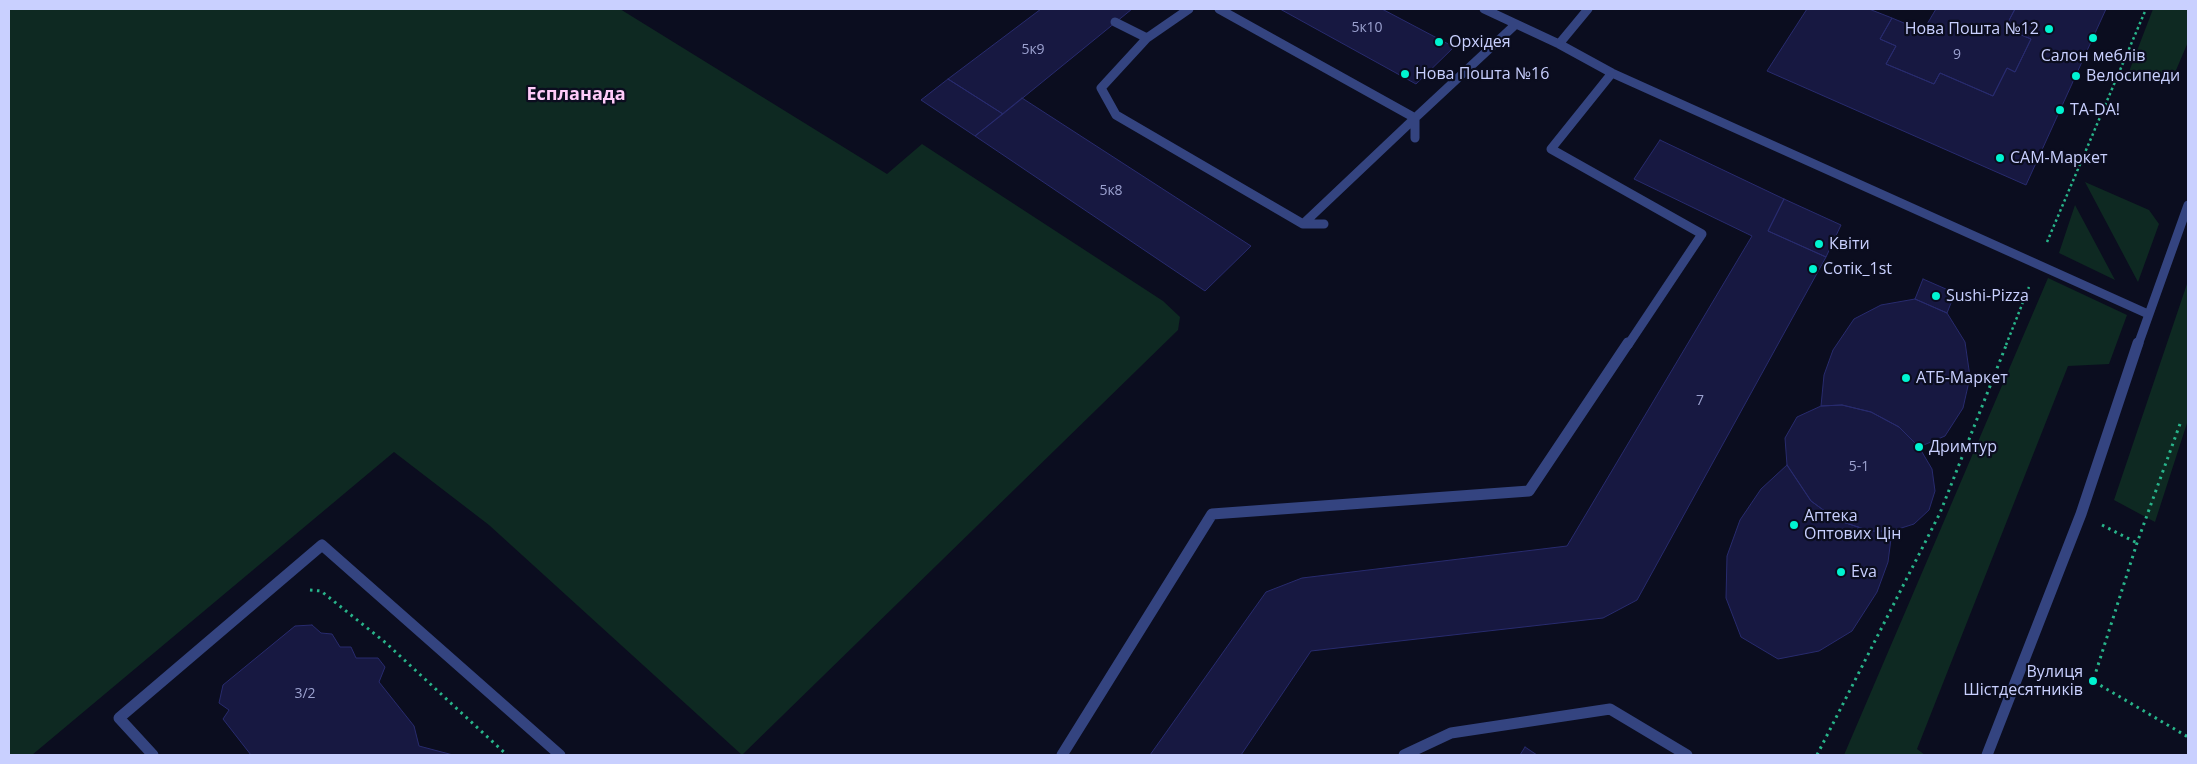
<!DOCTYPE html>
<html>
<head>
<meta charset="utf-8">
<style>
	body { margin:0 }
	#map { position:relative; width:2197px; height:764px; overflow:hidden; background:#0b0d1f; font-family:"Open Sans",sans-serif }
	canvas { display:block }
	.frame { position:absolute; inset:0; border:10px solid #c9d0ff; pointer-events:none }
</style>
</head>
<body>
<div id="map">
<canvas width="2197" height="764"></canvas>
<div class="frame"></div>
</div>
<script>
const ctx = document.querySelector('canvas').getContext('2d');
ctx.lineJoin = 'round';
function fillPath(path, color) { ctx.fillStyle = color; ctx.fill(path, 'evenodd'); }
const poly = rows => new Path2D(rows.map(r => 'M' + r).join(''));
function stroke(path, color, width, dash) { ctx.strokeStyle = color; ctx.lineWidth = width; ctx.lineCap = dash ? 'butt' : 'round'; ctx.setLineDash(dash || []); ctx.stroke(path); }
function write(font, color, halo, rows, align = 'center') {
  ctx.font = font + ' "Open Sans",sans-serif'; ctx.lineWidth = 4.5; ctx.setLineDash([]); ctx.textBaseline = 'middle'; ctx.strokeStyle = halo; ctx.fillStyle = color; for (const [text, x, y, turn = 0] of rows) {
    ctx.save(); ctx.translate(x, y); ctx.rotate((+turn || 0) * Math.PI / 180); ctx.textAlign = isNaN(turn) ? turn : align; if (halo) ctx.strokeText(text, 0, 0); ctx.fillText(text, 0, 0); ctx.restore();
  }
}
const green = poly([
	[9,9,620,9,887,174,922,144,1163,301,1180,317,1178,330,742,755,489,525,394,452,32,755,9,755],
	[2153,9,2188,9,2188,42,2174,75,2127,77],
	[2085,182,2149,210,2159,224,2138,282],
	[2075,205,2115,280,2059,253],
	[2048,278,2127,315,2109,364,2068,366,1917,749,1925,755,1844,755],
	[2188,281,2188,420,2155,522,2114,500]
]);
const building = poly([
	[1041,9,1132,9,1003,114,948,79,1041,9],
	[1280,9,1382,9,1454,47,1416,84,1280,9],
	[1807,9,1869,9,1892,18,1880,39,1896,46,1886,64,1934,84,1940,73,1993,96,2007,68,2015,72,2031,39,2005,28,2015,9,2106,9,2026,185,1767,71,1807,9],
	[1936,9,2015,9,2005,28,2031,39,2015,72,2007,68,1993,96,1940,73,1934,84,1886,64,1896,46,1880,39,1892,18,1923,31,1936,9],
	[948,79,1003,114,975,136,921,100,948,79],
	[1022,98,1251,246,1205,291,975,136,1022,98],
	[1660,140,1784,199,1768,231,1826,257,1637,600,1603,618,1311,651,1241,755,1150,755,1266,592,1302,578,1567,546,1752,236,1634,179,1660,140],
	[1784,199,1841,225,1826,257,1768,231,1784,199],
	[1923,279,1955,293,1947,313,1915,299,1923,279],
	[1915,299,1947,313,1965,342,1970,377,1963,408,1945,436,1919,447,1899,427,1871,412,1842,405,1821,406,1824,375,1833,350,1854,319,1881,305,1915,299],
	[1842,405,1871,412,1899,427,1919,447,1932,469,1935,491,1929,510,1914,524,1892,531,1870,531,1837,520,1811,501,1787,465,1785,438,1797,417,1821,406,1842,405],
	[1787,465,1811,501,1837,520,1870,531,1892,531,1888,562,1877,592,1852,631,1819,651,1778,659,1741,637,1726,598,1727,556,1740,520,1761,489,1787,465],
	[312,625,321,633,332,634,340,647,351,647,356,658,378,658,385,667,379,682,414,726,419,746,453,755,251,755,223,719,229,710,219,703,223,685,295,626,312,625],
	[1525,747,1537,755,1520,755,1525,747]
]);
const pathFar1 = poly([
	[2047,242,2146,9],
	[2006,345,2029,287]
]);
const path = poly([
	[2180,424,2137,543,2093,681,2188,737],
	[2102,525,2137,543],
	[310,590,321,591,386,643,507,755],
	[1817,755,1940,513,2007,343]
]);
const laneFar1 = poly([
	[1219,9,1415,118,1516,24],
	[1484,9,1559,44,1612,73,2148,314],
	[1115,22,1147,38,1189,9],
	[1147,38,1101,88,1116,115,1303,224,1415,118],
	[1559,44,1588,9],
	[1612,73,1551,149,1702,234,1628,345],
	[1415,118,1415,138],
	[1303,224,1324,224],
	[2138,345,2188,205]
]);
const lane = poly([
	[153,755,119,718,322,545,560,755],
	[1062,755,1212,514,1529,491,1628,343],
	[1404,755,1451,733,1610,709,1687,755],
	[1987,755,2081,514,2138,343]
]);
const markers = [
	[2049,29,5,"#00f4d1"],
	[2093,38,5,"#00f4d1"],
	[1439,42,5,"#00f4d1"],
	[1405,74,5,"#00f4d1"],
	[2076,76,5,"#00f4d1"],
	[2060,110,5,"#00f4d1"],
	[2000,158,5,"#00f4d1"],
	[1819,244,5,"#00f4d1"],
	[1813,269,5,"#00f4d1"],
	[1936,296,5,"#00f4d1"],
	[1906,378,5,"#00f4d1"],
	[1919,447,5,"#00f4d1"],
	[1794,525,5,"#00f4d1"],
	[1841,572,5,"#00f4d1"],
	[2093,681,5,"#00f4d1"]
];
const numberNames = [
	["5к10",1367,28],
	["5к9",1033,50],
	["9",1957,55],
	["5к8",1111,191],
	["7",1700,401],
	["5-1",1859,467],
	["3/2",305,694]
];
const poiNames = [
	["Нова Пошта №12",2039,29,"right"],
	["Орхідея",1449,42],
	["Салон меблів",2093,56,"center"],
	["Нова Пошта №16",1415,74],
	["Велосипеди",2086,76],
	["TA-DA!",2070,110],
	["САМ-Маркет",2010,158],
	["Квіти",1829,244],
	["Сотік_1st",1823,269],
	["Sushi-Pizza",1946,296],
	["АТБ-Маркет",1916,378],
	["Дримтур",1929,447],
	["Аптека",1804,516],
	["Оптових Цін",1804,534],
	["Eva",1851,572],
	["Вулиця",2083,672,"right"],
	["Шістдесятників",2083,690,"right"]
];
const neighbourhoodNames = [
	["Еспланада",576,95]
];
fillPath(green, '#0e2922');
fillPath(building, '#171841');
stroke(building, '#282b6e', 1);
stroke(pathFar1, '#28b48a', 2.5, [2.5, 3]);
stroke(path, '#28b48a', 3, [2.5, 4.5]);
stroke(laneFar1, '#344480', 9);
stroke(lane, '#344480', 11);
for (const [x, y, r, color] of markers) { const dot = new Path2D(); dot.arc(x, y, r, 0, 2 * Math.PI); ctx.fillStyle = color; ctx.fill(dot); stroke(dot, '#0b0d1f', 2); }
write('14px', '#9ca2d0', null, numberNames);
write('16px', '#c9d0ff', '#0b0d1f', poiNames, 'left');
write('bold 18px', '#ffcbf9', '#0b0d1f', neighbourhoodNames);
</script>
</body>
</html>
